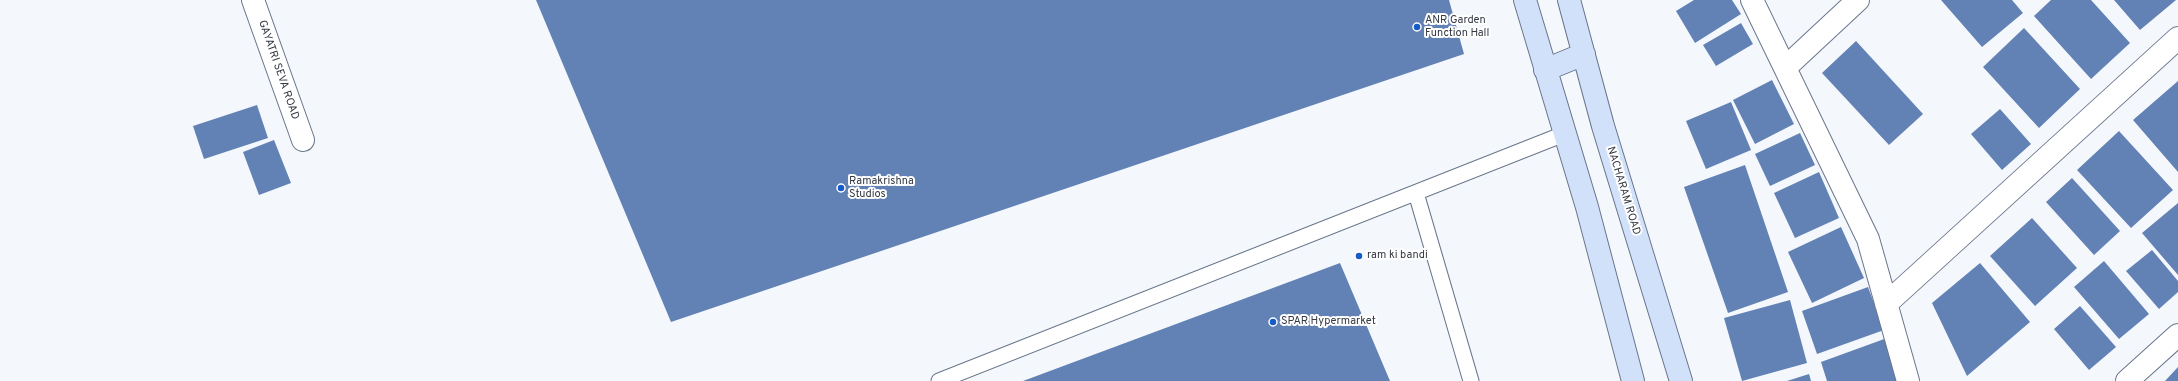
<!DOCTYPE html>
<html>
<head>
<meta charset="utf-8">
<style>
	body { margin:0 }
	canvas { display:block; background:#f4f7fc }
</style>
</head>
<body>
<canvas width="2178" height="381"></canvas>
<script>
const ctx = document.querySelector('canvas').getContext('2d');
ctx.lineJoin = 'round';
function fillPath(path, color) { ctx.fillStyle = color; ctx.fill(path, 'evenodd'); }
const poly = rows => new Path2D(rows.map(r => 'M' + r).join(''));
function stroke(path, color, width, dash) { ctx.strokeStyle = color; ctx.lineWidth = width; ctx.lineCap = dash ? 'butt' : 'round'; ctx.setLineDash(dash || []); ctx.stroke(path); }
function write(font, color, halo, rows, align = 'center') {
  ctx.font = font + ' Overpass,sans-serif'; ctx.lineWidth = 4; ctx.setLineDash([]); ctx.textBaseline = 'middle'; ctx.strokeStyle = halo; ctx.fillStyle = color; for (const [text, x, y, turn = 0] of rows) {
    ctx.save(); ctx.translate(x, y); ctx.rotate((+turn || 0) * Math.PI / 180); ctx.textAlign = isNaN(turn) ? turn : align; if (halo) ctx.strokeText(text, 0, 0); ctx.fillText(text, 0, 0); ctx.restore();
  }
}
const building = poly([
	[536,0,1449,0,1464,54,671,322],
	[1694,0,1732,0,1741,14,1695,43,1676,11],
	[1941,0,2012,0,2023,13,1982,47],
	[2051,0,2091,0,2130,43,2091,79,2034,16],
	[2114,0,2176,0,2140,30],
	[1741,23,1753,44,1716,66,1703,45],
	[2024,28,2080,89,2039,128,1983,67],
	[1856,41,1923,114,1889,145,1822,73],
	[1772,80,1794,124,1755,144,1733,100],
	[2178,81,2178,172,2133,120],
	[1731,102,1751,150,1706,169,1686,121],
	[257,105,268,138,204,159,193,126],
	[2000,109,2031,144,2002,170,1971,134],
	[2119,131,2173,190,2131,228,2077,170],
	[1800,133,1815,165,1770,186,1755,154],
	[274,140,291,183,259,195,243,152],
	[1745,165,1788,292,1728,313,1684,187],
	[1819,172,1839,218,1795,238,1774,193],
	[2072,178,2120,231,2094,255,2046,202],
	[2178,203,2178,275,2142,233],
	[2032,218,2077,268,2035,306,1990,256],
	[1841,227,1864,278,1812,303,1788,252],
	[2152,250,2178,281,2178,292,2159,309,2126,271],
	[2104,261,2149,314,2119,339,2074,287],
	[1340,263,1390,381,1023,381],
	[1980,263,2030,322,1967,376,1932,303],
	[1868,287,1884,330,1817,354,1802,311],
	[1790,300,1807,363,1742,381,1724,318],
	[2080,306,2116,347,2089,370,2054,329],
	[1887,338,1901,381,1827,381,1821,362],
	[2178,367,2178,381,2165,381],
	[1809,374,1811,381,1787,381]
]);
const service = poly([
	[1416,193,1471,381],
	[939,381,1564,134]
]);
const minor = poly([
	[253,0,303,140],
	[1752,0,1868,239,1908,381],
	[1785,68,1858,0],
	[1886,304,2178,38],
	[2127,381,2178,335]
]);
const secondary = poly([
	[1525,0,1587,207,1633,381],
	[1569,0,1603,126,1681,381],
	[1545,70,1584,54]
]);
const markers = [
	[1417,27,4,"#175bc6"],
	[841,188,4,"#175bc6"],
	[1359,256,4,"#175bc6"],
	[1273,322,4,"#175bc6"]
];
const poiNames = [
	["ANR Garden",1425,21],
	["Function Hall",1425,34],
	["Ramakrishna",849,182],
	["Studios",849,195],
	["ram ki bandi",1367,256],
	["SPAR Hypermarket",1281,322]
];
const streetNames = [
	["GAYATRI SEVA ROAD",278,70,71],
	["NACHARAM ROAD",1623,191,73]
];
fillPath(building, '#6282b5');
stroke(service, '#69768b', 17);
stroke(minor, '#69768b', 24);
stroke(secondary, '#69768b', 24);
stroke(service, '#fff', 15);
stroke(minor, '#fff', 22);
stroke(secondary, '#d2e1fa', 22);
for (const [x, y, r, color] of markers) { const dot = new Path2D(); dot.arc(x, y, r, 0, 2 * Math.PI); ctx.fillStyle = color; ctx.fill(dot); stroke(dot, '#fff', 1.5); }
write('11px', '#343942', '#fff', poiNames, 'left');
write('11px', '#343942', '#fff', streetNames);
</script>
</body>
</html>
